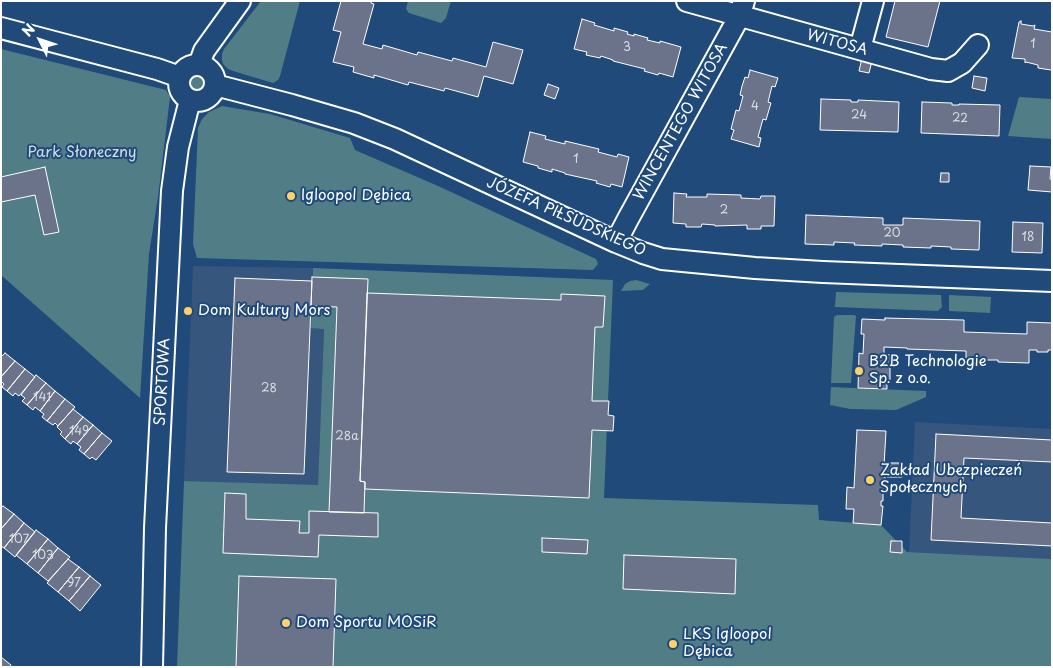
<!DOCTYPE html>
<html>
<head>
<meta charset="utf-8">
<style>
	body { margin:0 }
	#map { position:relative; width:1053px; height:668px; overflow:hidden; background:#1f4a7a; font-family:"Playpen Sans",sans-serif }
	canvas { display:block }
	.frame { position:absolute; inset:0; border:2px solid #fff; pointer-events:none }
	.north { position:absolute; left:15px; top:15px; width:50px; height:50px; -webkit-text-stroke:4px #1f4a7a; paint-order:stroke; rotate:311deg; font-size:14px; font-weight:700; line-height:20px; text-align:center; color:#fff }
	.north::after { content:''; display:block; margin:auto; width:18px; height:22px; background:#fff; clip-path:polygon(50% 0,100% 100%,50% 72%,0 100%) }
</style>
</head>
<body>
<div id="map">
<canvas width="1053" height="668"></canvas>
<div class="frame"></div>
<div class="north">N</div>
</div>
<script>
const ctx = document.querySelector('canvas').getContext('2d');
ctx.lineJoin = 'round';
function fillPath(path, color) { ctx.fillStyle = color; ctx.fill(path, 'evenodd'); }
const poly = rows => new Path2D(rows.map(r => 'M' + r).join(''));
function stroke(path, color, width, dash) { ctx.strokeStyle = color; ctx.lineWidth = width; ctx.lineCap = dash ? 'butt' : 'round'; ctx.setLineDash(dash || []); ctx.stroke(path); }
function write(font, color, halo, rows, align = 'center') {
  ctx.font = font + ' "Playpen Sans",sans-serif'; ctx.lineWidth = 4; ctx.setLineDash([]); ctx.textBaseline = 'middle'; ctx.strokeStyle = halo; ctx.fillStyle = color; for (const [text, x, y, turn = 0] of rows) {
    ctx.save(); ctx.translate(x, y); ctx.rotate((+turn || 0) * Math.PI / 180); ctx.textAlign = isNaN(turn) ? turn : align; if (halo) ctx.strokeText(text, 0, 0); ctx.fillText(text, 0, 0); ctx.restore();
  }
}
const built = poly([
	[193,266,313,268,311,328,324,328,318,486,184,481],
	[915,422,1052,429,1052,559,909,552]
]);
const green = poly([
	[261,1,300,1,280,76,278,80,273,83,233,71,228,69,223,64,222,60,222,54,224,49],
	[408,1,451,1,446,18,441,23,409,13,406,9],
	[1,49,166,90,170,97,158,197,149,254,140,398,1,275],
	'188 83a8 8 0 1 1 16 0a8 8 0 1 1-16 0Z',
	[1019,97,1052,99,1052,139,1008,136],
	[222,106,270,114,350,138,355,150,438,186,596,259,598,264,593,270,197,258,193,244,198,128,202,119,209,112],
	[313,268,613,280,604,498,818,505,819,520,881,525,907,552,1052,559,1052,667,177,667,184,481,318,485,324,329,311,328],
	[636,280,650,284,643,290,621,291,625,284,630,281],
	[836,292,941,295,942,307,938,311,835,307],
	[949,295,991,297,990,313,949,311],
	[837,315,854,315,856,316,851,383,831,383,834,317],
	[831,387,926,391,926,397,896,410,850,409,830,405]
]);
const building = poly([
	[341,1,371,1,371,3,374,4,363,44,382,49,383,45,417,55,418,52,452,61,453,58,486,67,493,42,523,50,513,84,484,76,478,97,445,88,444,91,409,82,408,85,374,75,374,78,353,72,354,67,333,62,341,32,333,30,341,1],
	[895,1,940,1,928,47,886,37,895,1],
	[582,19,595,23,594,25,614,31,614,28,628,32,627,34,634,36,634,34,648,38,647,40,660,43,660,41,681,47,673,77,659,73,658,75,644,71,645,69,613,61,613,60,601,56,600,58,586,55,587,52,574,49,582,19],
	[1021,21,1021,24,1033,26,1035,25,1034,29,1052,32,1052,72,1051,70,1038,68,1038,65,1026,62,1025,63,1025,59,1012,58,1019,22,1021,21],
	[862,58,872,61,869,73,859,71,862,58],
	[750,70,778,78,775,87,772,86,768,102,771,103,766,120,763,119,758,137,761,138,759,147,731,139,734,130,731,129,736,110,739,111,743,96,740,95,742,86,745,77,748,78,750,70],
	[974,76,987,78,985,91,972,88,974,76],
	[548,84,559,88,555,99,544,95,548,84],
	[821,99,851,100,851,102,858,102,858,100,899,102,898,132,820,130,821,99],
	[922,102,952,103,952,105,959,105,959,104,1000,105,999,136,921,133,922,102],
	[530,132,546,136,545,139,565,144,565,141,599,149,598,152,617,157,618,154,629,157,622,187,611,184,610,187,596,183,597,181,565,174,565,173,552,169,552,172,538,168,538,166,523,162,530,132],
	[1030,166,1051,167,1050,179,1052,179,1052,192,1028,190,1030,166],
	[45,167,59,232,44,235,35,195,1,202,1,177,45,167],
	[941,173,949,173,949,182,940,182,941,173],
	[674,193,687,194,686,197,707,197,707,194,741,195,741,198,760,199,761,196,775,196,774,226,761,226,761,229,747,229,747,225,715,226,715,225,702,224,701,227,686,227,686,224,673,223,674,193],
	[806,215,883,218,883,225,903,225,903,218,980,221,979,250,951,249,951,247,931,246,931,248,903,247,903,245,882,244,882,246,854,245,855,243,834,242,834,245,805,244,806,215],
	[1013,222,1043,223,1042,253,1012,252,1013,222],
	[312,277,368,279,360,481,365,482,364,513,329,512,337,307,311,306,312,277],
	[235,278,312,281,304,474,227,472,235,278],
	[367,293,561,300,561,294,605,296,603,327,595,327,592,401,609,401,608,415,614,416,613,431,592,430,589,498,365,489,365,482,360,481,367,293],
	[885,318,964,320,964,332,1027,334,1027,322,1052,323,1052,350,1048,350,1048,352,1037,352,1037,350,1029,350,1029,363,998,362,998,360,984,360,984,362,966,360,966,351,907,349,907,348,884,347,884,354,890,355,890,380,887,380,887,389,858,388,859,353,863,354,864,334,861,334,862,319,885,320,885,318],
	[5,353,15,361,1,377,1,357,5,353],
	[15,361,25,369,7,391,2,387,4,384,1,381,1,377,15,361],
	[25,369,35,377,19,396,15,393,13,396,7,391,25,369],
	[36,375,46,383,27,405,22,401,25,398,21,395,36,375],
	[46,383,55,391,40,411,35,407,33,410,27,405,46,383],
	[55,391,65,399,47,421,42,417,44,414,40,411,55,391],
	[65,399,75,407,58,426,55,423,53,425,47,421,65,399],
	[73,409,83,417,65,439,60,434,62,432,57,427,73,409],
	[83,417,93,425,77,444,73,441,71,444,65,439,83,417],
	[93,425,102,433,84,454,79,450,81,447,77,444,93,425],
	[857,430,886,431,884,466,888,466,888,463,902,463,902,477,887,477,887,474,885,474,885,484,883,484,883,501,881,501,881,506,883,506,881,525,853,523,854,509,846,509,847,487,854,488,857,430],
	[102,433,112,441,96,460,92,457,90,459,84,454,102,433],
	[936,434,1052,440,1052,462,964,458,961,518,1052,523,1052,546,931,540,936,434],
	[225,493,246,494,246,519,300,521,299,533,309,533,309,511,378,513,378,537,319,535,318,557,223,553,225,493],
	[3,506,14,514,1,529,1,508,3,506],
	[14,514,24,523,4,548,1,546,1,529,14,514],
	[24,523,35,532,15,557,4,548,24,523],
	[36,530,48,539,27,564,16,555,36,530],
	[542,538,588,540,587,554,542,552,542,538],
	[48,539,58,548,38,573,27,564,48,539],
	[891,541,902,541,902,553,890,552,891,541],
	[58,548,70,557,48,581,38,573,58,548],
	[624,555,736,559,735,594,623,589,624,555],
	[68,559,79,567,58,592,47,583,68,559],
	[79,567,90,576,69,601,58,592,79,567],
	[90,576,101,585,80,611,69,601,90,576],
	[239,576,336,579,333,667,236,667,239,576],
	[1,657,11,665,10,667,1,667,1,657]
]);
const minor = poly([
	[687,1,931,69,948,71,962,63,978,45],
	[1,28,157,69,180,77],
	[860,49,873,1],
	'179 83a18 18 0 1 1 36 0a18 18 0 1 1-36 0Z',
	[199,65,204,51,240,1],
	[215,85,292,105,354,123,395,139,616,242,643,253,662,259,755,268,823,272,1052,281],
	[616,242,628,219,739,17,744,1],
	[152,667,155,528,172,191,178,147,190,100]
]);
const markers = [
	[291,196,5,"#ffd166"],
	[188,311,5,"#ffd166"],
	[859,371,5,"#ffd166"],
	[870,480,5,"#ffd166"],
	[286,623,5,"#ffd166"],
	[673,644,5,"#ffd166"]
];
const numberNames = [
	["1",1033,45],
	["3",627,48],
	["4",755,107],
	["24",859,116],
	["22",960,119],
	["1",576,160],
	["2",724,211],
	["20",892,234],
	["18",1028,238],
	["28",269,389],
	["141",42,398],
	["149",79,432],
	["28a",347,437],
	["107",19,540],
	["103",43,556],
	["97",74,584]
];
const streetNames = [
	["WITOSA",837,43,15],
	["WINCENTEGO WITOSA",681,122,-61],
	["JÓZEFA PIŁSUDSKIEGO",566,217,24],
	["SPORTOWA",163,382,-87]
];
const parkNames = [
	["Park Słoneczny",82,153]
];
const poiNames = [
	["Igloopol Dębica",301,196],
	["Dom Kultury Mors",198,311],
	["B2B Technologie",869,362],
	["Sp. z o.o.",869,379],
	["Zakład Ubezpieczeń",880,471],
	["Społecznych",880,488],
	["Dom Sportu MOSiR",296,623],
	["LKS Igloopol",683,635],
	["Dębica",683,652]
];
fillPath(built, '#36567e');
fillPath(green, '#517d86');
fillPath(building, '#6a7389');
stroke(building, '#fff', 1);
stroke(minor, '#fff', 24);
stroke(minor, '#1f4a7a', 20);
for (const [x, y, r, color] of markers) { const dot = new Path2D(); dot.arc(x, y, r, 0, 2 * Math.PI); ctx.fillStyle = color; ctx.fill(dot); stroke(dot, '#1f4a7a', 2); }
write('12px', '#dadce2', null, numberNames);
write('15px', '#fff', '#1f4a7a', streetNames);
write('15px', '#d4dee1', '#1f4a7a', parkNames);
write('15px', '#fff', '#1f4a7a', poiNames, 'left');
</script>
</body>
</html>
